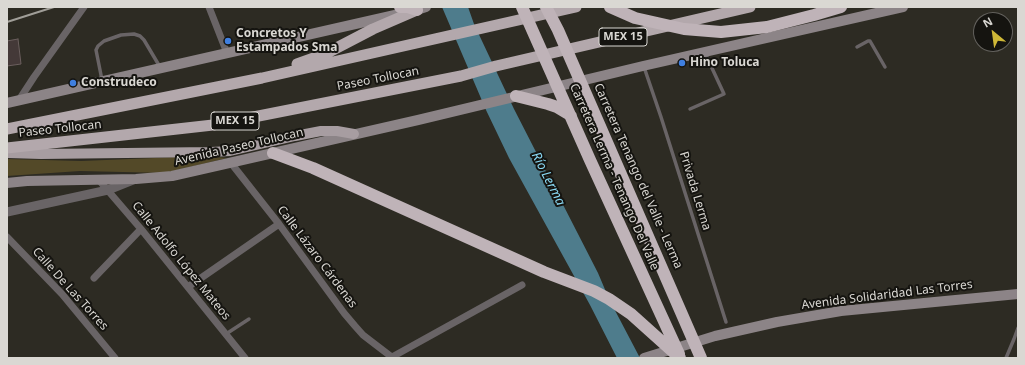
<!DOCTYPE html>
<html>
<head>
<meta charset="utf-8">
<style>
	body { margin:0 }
	#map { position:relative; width:1025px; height:365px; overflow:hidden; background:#2d2b23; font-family:"Noto Sans",sans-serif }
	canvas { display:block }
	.frame { position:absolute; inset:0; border:8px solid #dad8d3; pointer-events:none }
	.north { position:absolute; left:973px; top:12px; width:40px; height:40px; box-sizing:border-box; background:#151410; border:1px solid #64625e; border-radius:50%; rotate:331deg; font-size:11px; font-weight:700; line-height:16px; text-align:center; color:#dad8d3 }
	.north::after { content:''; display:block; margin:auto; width:14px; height:18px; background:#cfb837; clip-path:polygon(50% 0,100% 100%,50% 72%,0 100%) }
</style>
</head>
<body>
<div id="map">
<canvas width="1025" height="365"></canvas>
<div class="frame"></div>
<div class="north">N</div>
</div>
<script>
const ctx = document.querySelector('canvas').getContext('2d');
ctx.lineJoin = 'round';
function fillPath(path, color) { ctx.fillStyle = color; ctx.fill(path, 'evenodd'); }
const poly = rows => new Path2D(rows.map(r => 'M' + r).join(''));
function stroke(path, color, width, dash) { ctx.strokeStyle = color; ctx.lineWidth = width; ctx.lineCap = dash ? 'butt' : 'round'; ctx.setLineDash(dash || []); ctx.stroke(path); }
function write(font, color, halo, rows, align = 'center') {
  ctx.font = font + ' "Noto Sans",sans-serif'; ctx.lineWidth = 4; ctx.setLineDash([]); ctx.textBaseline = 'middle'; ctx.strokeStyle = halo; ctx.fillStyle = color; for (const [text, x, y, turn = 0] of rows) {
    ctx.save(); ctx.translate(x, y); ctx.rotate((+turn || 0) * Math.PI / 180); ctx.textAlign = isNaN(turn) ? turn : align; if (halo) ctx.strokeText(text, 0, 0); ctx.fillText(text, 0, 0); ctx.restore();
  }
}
const green = poly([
	[204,156,227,158,165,173,80,171,7,176,7,159,81,161]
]);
const water = poly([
	[442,7,468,7,474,24,514,109,598,273,609,299,640,358,617,358,590,305,509,158,486,110]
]);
const building = poly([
	[18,39,21,64,7,66,7,41,18,39]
]);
const service = poly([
	[857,47,868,41,870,41,885,67],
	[644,67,661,117,726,322],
	[102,80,96,50,98,46,104,41,121,35,134,34,140,36,144,40,160,67],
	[690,109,724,94,705,53],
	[226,334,249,319],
	[1006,358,1014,339,1018,328]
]);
const minor = poly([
	[209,7,227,53],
	[19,100,34,77,84,7],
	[231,163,279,224,344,313,355,326,363,335,393,358],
	[98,179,141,229,245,358],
	[7,237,62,294,115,358],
	[94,278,141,229],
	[188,287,279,224],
	[392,357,522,285]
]);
const tertiary = poly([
	[7,212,108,190,133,180]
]);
const secondary = poly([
	[7,103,417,10,426,7],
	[7,183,27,181,136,179,172,176,418,120,643,66,903,7],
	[644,358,715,336,777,322,841,311,1018,294]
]);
const primary = poly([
	[7,153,41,154,211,152,230,151,295,136,321,131,337,131,354,134]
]);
const trunk = poly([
	[297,64,325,54,373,29,417,10],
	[7,129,262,78,576,7],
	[7,148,213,125,461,76,496,66,750,7]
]);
const motorway = poly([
	[400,7,408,7,417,10],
	[522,7,590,160,679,354],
	[546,7,558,30,701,358],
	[610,7,635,18,684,29,721,32,767,27,814,15,841,7],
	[516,96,548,104,557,107,567,113,571,116],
	[273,153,313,168,544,272,594,291,609,299,631,314,680,358]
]);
const rail = poly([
	[7,22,54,7]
]);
const markers = [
	[228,41,4,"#3f7fe0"],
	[682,63,4,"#3f7fe0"],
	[73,83,4,"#3f7fe0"]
];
const shields = [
	[623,37,48],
	[235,121,48]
];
const shieldNames = [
	["MEX 15",623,37],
	["MEX 15",235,121]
];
const poiNames = [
	["Concretos Y",236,34],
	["Estampados Sma",236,48],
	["Hino Toluca",690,63],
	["Construdeco",81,83]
];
const streetNames = [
	["Paseo Tollocan",378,79,-11],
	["Paseo Tollocan",60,129,-6],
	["Avenida Paseo Tollocan",239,147,-13],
	["Carretera Tenango del Valle - Lerma",638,176,66],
	["Carretera Lerma - Tenango Del Valle",614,177,66],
	["Privada Lerma",695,191,73],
	["Calle Lázaro Cárdenas",317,257,53],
	["Calle Adolfo López Mateos",181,261,51],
	["Calle De Las Torres",70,289,48],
	["Avenida Solidaridad Las Torres",887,295,-7]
];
const waterNames = [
	["Río Lerma",548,179,63]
];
fillPath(green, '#534928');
fillPath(water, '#4e7c8c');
fillPath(building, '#443938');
stroke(building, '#6b5f5e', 1);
stroke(service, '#696466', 3.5);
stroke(minor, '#696466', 7);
stroke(tertiary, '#696466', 9);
stroke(secondary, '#8c8487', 10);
stroke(primary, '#a79da1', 10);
stroke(trunk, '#b3a8ac', 11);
stroke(motorway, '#bfb3b8', 12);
stroke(rail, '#a09e98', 2);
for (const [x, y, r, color] of markers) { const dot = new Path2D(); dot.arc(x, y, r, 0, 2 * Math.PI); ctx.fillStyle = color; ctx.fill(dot); stroke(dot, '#151410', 1.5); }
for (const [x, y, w] of shields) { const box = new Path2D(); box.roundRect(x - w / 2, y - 9, w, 18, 3); ctx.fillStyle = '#151410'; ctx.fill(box); stroke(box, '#dad8d3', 1); }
write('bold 11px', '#dad8d3', null, shieldNames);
write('bold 12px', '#dad8d3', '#151410', poiNames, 'left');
write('12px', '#dad8d3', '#151410', streetNames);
write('italic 13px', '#8ad9f4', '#151410', waterNames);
</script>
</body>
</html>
